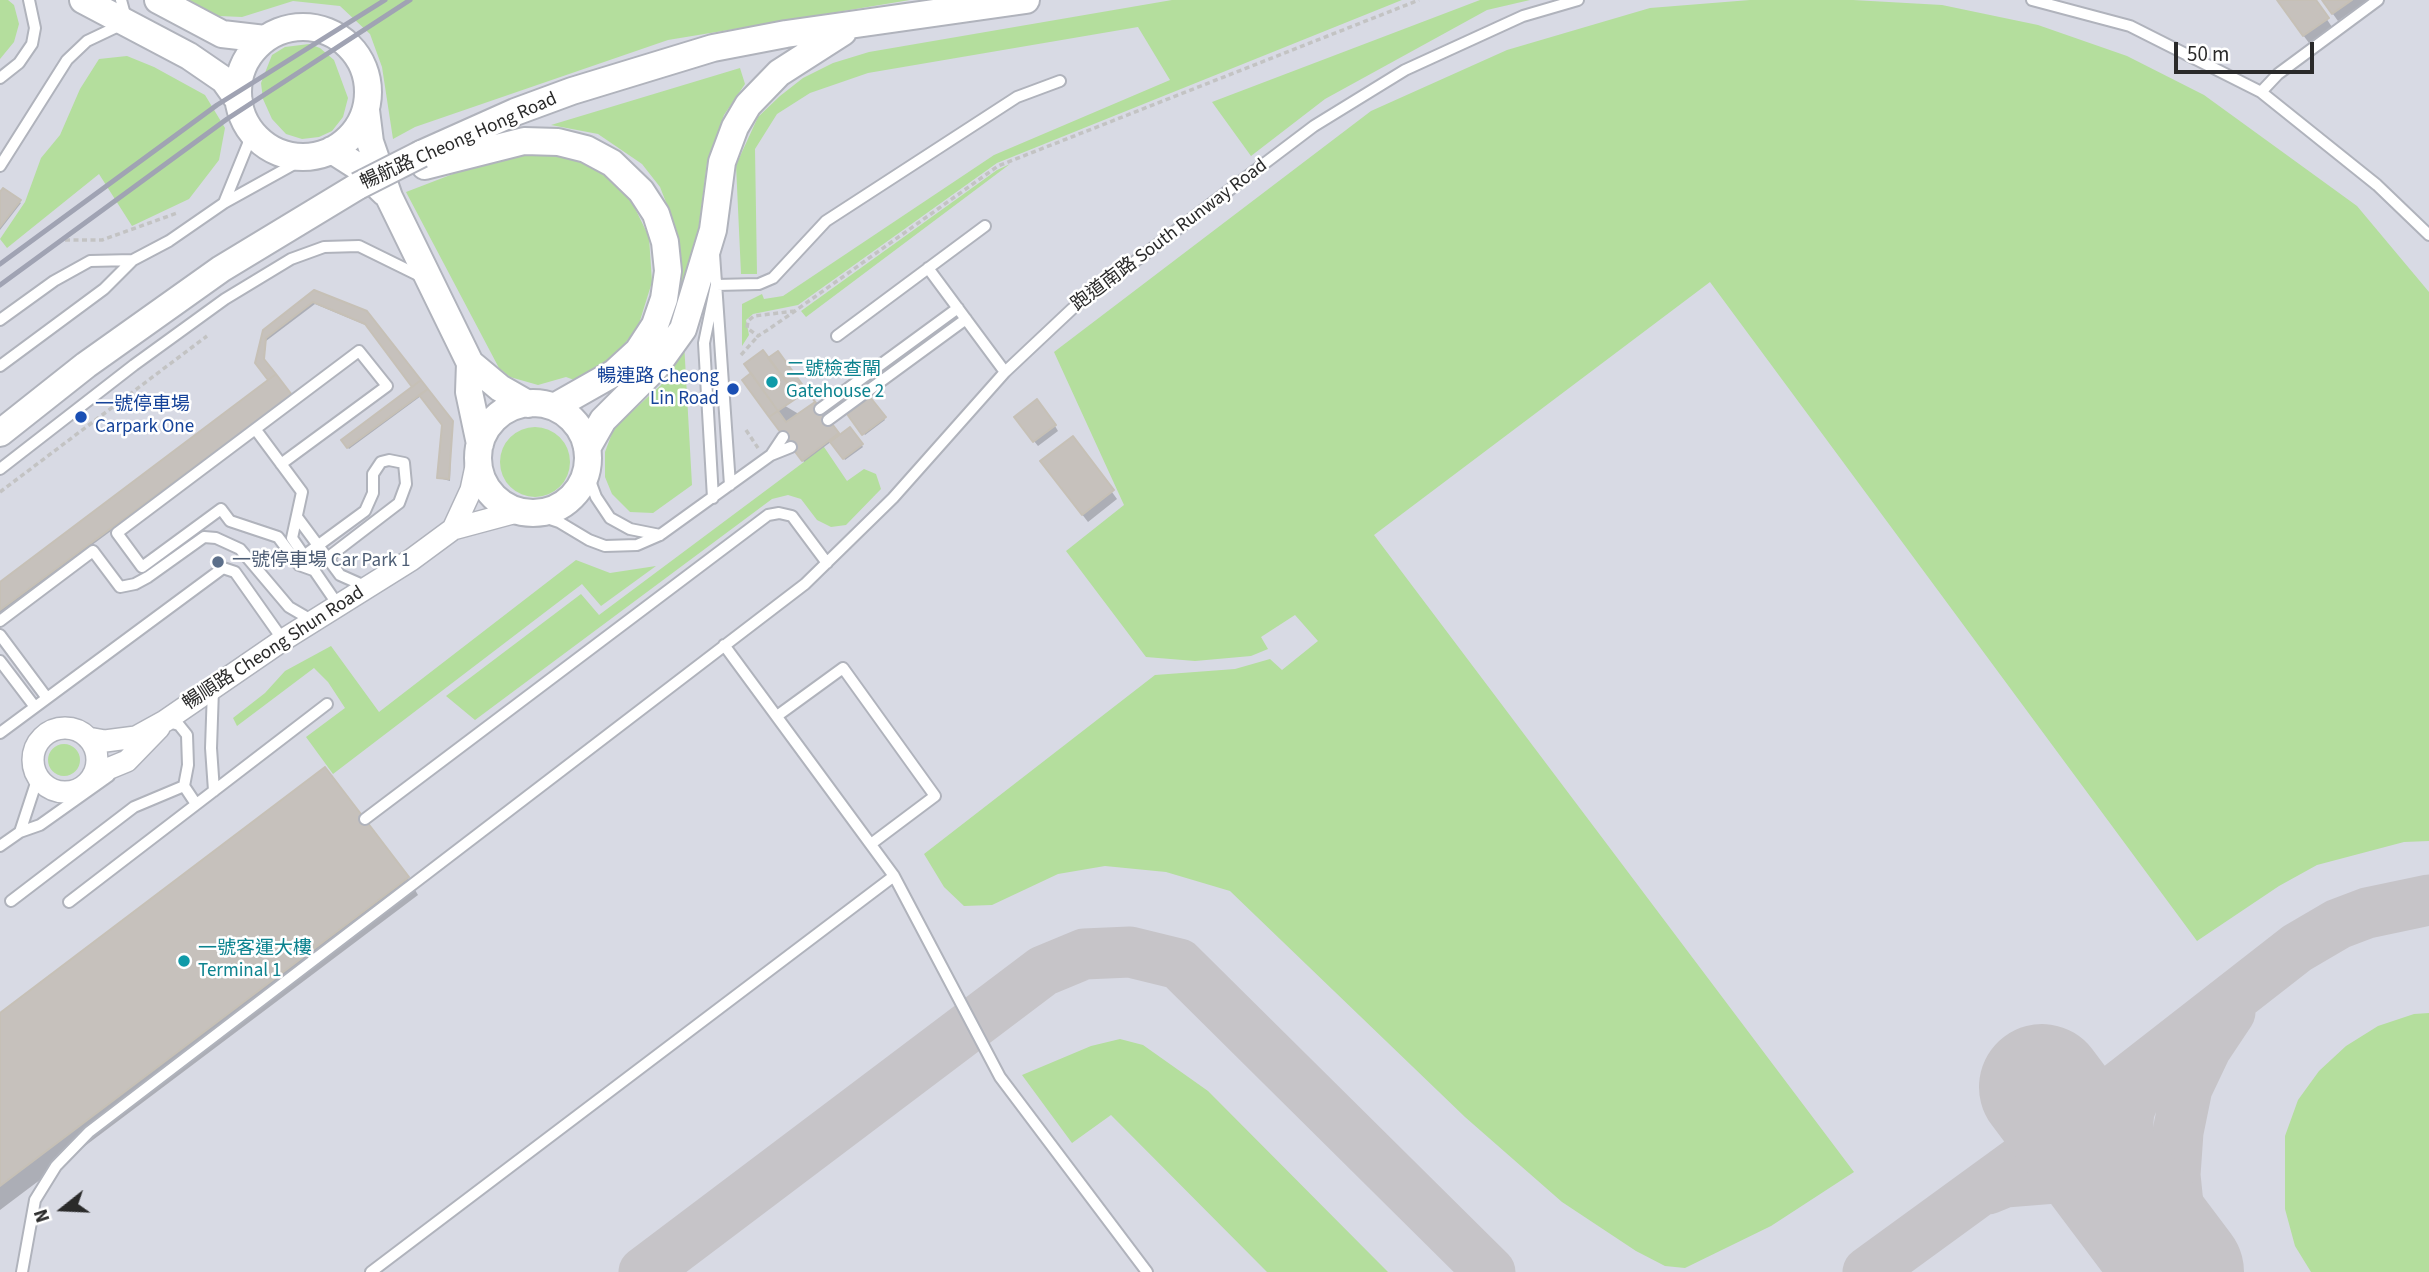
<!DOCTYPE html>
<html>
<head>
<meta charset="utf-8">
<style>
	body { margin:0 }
	#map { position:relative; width:2429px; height:1272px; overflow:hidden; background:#ebe5dd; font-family:"Source Sans 3",sans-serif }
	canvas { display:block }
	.north { position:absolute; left:28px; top:1174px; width:70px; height:70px; -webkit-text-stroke:5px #fff; paint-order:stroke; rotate:252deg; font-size:19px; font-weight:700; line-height:28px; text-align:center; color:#2a2a2a }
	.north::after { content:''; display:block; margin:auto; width:24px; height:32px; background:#2a2a2a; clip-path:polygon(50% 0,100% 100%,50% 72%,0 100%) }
	.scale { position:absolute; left:2174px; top:42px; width:140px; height:32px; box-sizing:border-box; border:4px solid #2a2a2a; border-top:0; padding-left:9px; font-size:21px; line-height:24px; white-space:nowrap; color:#2a2a2a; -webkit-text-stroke:5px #fff; paint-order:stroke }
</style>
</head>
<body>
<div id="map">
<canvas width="2429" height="1272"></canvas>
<div class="north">N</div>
<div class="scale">50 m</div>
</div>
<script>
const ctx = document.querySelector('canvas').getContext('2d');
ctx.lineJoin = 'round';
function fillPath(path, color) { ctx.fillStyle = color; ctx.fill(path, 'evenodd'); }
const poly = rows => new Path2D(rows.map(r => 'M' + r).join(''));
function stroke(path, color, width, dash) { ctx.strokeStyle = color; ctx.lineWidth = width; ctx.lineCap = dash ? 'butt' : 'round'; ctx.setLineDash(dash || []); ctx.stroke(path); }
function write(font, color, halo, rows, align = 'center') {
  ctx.font = font + ' "Source Sans 3","Noto Sans TC",sans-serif'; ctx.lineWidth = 5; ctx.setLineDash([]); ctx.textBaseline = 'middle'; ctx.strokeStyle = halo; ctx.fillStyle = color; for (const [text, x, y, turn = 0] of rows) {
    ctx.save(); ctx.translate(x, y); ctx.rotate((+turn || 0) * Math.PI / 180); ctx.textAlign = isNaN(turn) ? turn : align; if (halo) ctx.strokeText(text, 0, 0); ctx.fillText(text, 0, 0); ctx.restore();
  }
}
const airport = poly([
	[0,0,2429,0,2429,1272,0,1272]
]);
const green = poly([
	[0,0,8,0,14,5,19,24,14,42,0,59],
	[184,0,910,0,668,40,415,127,393,139,382,67,370,34,340,6,293,1,242,17,219,16,203,11],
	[1172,0,1402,0,997,163,798,305,753,314,746,320,749,335,742,346,742,304,762,294,764,299,783,296,994,155,1170,80,1138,27,868,73,810,93,777,114,755,149,757,274,741,274,736,165,758,117,780,96,803,78,833,63,869,52],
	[1480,0,1530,0,1487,10,1325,99,1251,156,1212,102],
	[1750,0,1853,0,1942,5,2038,25,2127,56,2204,95,2357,206,2429,292,2429,841,2404,842,2317,865,2279,886,2197,941,1710,282,1374,535,1854,1172,1771,1226,1685,1268,1665,1266,1636,1251,1562,1202,1465,1117,1230,891,1166,872,1105,866,1058,874,992,905,964,906,944,887,924,854,1155,675,1235,669,1270,659,1282,670,1318,641,1295,615,1261,637,1268,649,1251,656,1195,661,1146,657,1066,551,1124,505,1054,352,1371,111,1507,50,1650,8],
	[309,44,320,48,334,60,348,98,343,117,332,131,319,137,302,139,286,134,272,119,263,99,261,83,272,55,285,47],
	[127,56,154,67,205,95,225,128,219,160,189,199,132,226,99,174,7,248,0,239,25,202,41,158,60,135,80,89,99,59],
	[740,68,745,84,724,115,707,163,695,257,668,332,642,364,677,256,673,220,660,187,642,164,598,134,551,125],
	[545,151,581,160,606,171,630,198,649,237,652,282,638,327,612,359,577,381,566,377,538,385,510,377,499,368,406,192,479,164],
	[1010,164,806,317,801,311,997,170],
	[684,342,692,485,653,513,630,512,612,494,605,477,605,452,614,428,661,385],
	'500 462a35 35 0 1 1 70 0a35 35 0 1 1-70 0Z',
	[824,447,847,481,864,469,876,474,881,489,846,525,831,527,817,520,801,499,788,495,772,499,475,720,446,696,581,594,599,615],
	[576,560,610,573,656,566,601,606,582,584,333,774,306,737,345,708,328,682,314,668,237,726,233,718,265,693,285,671,331,646,379,712],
	'48 760a16 16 0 1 1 32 0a16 16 0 1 1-32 0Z',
	[2429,1013,2429,1272,2311,1272,2295,1246,2285,1209,2285,1136,2298,1100,2319,1071,2346,1046,2378,1026,2414,1014],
	[1120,1039,1143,1045,1208,1091,1388,1272,1267,1272,1111,1115,1072,1143,1022,1075,1091,1046]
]);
const shadow = poly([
	[2277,0,2314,0,2332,27,2309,43],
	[2323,0,2368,0,2338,21],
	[3,191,21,203,0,230,0,194],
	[314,292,366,313,452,422,450,481,439,478,444,425,421,396,349,449,343,441,414,387,368,326,315,304,266,341,264,362,291,398,0,613,0,584,270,381,257,363,265,331],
	[745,382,839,438,850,429,863,447,845,460,832,441,804,462],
	[870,400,885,420,865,435,850,415],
	[1019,422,1055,426,1058,431,1038,446],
	[1073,438,1117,499,1088,522,1047,469],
	[408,878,418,895,0,1210,0,1015]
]);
const taxiway = poly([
	[1988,1189,2005,1182,2055,1178,2090,1189,2121,1207,2181,1272],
	[2153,1231,2133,1195,2124,1160,2129,1111,2141,1081,2156,1060],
	[644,1272,1043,971,1084,954,1130,952,1179,964,1490,1272],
	[1868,1272,2070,1125,2297,948,2338,924,2367,913,2429,900],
	[2196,1272,2179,1214,2175,1175,2178,1132,2187,1088,2206,1048,2230,1012]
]);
const runway = poly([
	[2042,1087,2181,1272]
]);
const building = poly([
	[2277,0,2316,0,2329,18,2303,36,2277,0],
	[2322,0,2352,0,2332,14,2322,0],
	[3,188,21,200,0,227,0,192,3,188],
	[314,290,367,311,421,380,412,387,365,324,313,302,266,338,264,359,276,374,268,380,255,363,263,330,314,290],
	[763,350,798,397,807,391,815,402,786,422,744,364,763,350],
	[778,351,807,391,798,397,768,358,778,351],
	[751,373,778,411,769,417,742,380,751,373],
	[276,374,292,395,0,610,0,582,276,374],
	[421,380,428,389,347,448,341,440,421,380],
	[428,389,453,421,449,479,437,478,442,425,419,395,428,389],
	[807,391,839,433,802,461,769,417,807,391],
	[870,397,886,417,862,435,847,414,870,397],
	[1037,399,1056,425,1033,442,1014,417,1037,399],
	[850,427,863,444,843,459,830,442,850,427],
	[1073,436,1114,490,1082,515,1040,461,1073,436],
	[325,767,409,877,0,1186,0,1013,325,767]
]);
const path = poly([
	[65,240,102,240,177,213],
	[795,311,754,316,748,321,747,328,758,336,769,329,795,311,998,166,1419,0],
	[741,355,758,336],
	[746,430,758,448],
	[0,492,207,336]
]);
const service = poly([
	[2032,0,2130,26,2261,92,2377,185,2429,235],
	[0,78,19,63,32,44,35,28,29,0],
	[2261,92,2278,74,2378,0],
	[0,166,67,60,87,41,127,22,121,0],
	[224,203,248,144,248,126],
	[714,254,730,485],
	[928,268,1005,372],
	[0,320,54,281,90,261,133,260],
	[837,336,985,226],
	[0,366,104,289,133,260,169,241,224,203,307,157],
	[820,409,958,308],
	[828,420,966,319],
	[256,430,302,492,292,538,338,605],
	[771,455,783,437],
	[281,464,387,386,359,351,117,533,142,567,221,509,230,521,278,537,299,565,313,570],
	[0,469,134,365,225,299,291,259,324,247,359,246,420,276],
	[586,470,596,497,610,518,630,529,660,535],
	[713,498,704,343,716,285,759,284,773,278,826,221,1017,97,1060,81],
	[532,513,559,522,589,540,605,546,637,545,660,535,771,455,791,447],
	[297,517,340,575,367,587],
	[305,555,365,511,373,493,373,474,381,462,389,460,404,463,406,484,399,503,326,559],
	[0,621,93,551,120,587,135,584,148,577,204,537,216,538,240,549,289,607,313,621],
	[0,635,47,698],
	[724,645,894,876,1000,1077,1147,1272],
	[0,661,35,707],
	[213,689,211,748,214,791],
	[777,716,843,668,935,796,871,844],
	[165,721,179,725,187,735,188,765,184,786,196,804],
	[0,733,223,568,235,572,283,640],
	[365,819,768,515,779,513,792,516,827,563],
	[20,832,38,777],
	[0,846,20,832,40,825,109,776],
	[11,901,134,807,184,786],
	[69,902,327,704],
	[22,1272,35,1200,56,1166,89,1132,805,584,893,498,1005,372,1072,309,1314,126,1405,70,1523,16,1578,0],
	[371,1272,894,876]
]);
const minor = poly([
	[453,529,520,511],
	'33 760a32 32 0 1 1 64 0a32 32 0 1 1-64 0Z',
	[88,738,105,741,136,737,165,721,283,640,411,560,453,529,471,490,478,457],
	[93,775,127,761,159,728]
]);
const tertiary = poly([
	[83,0,189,56,224,80,239,101],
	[158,0,222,34,265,39],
	'238 92a65 65 0 1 1 130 0a65 65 0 1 1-130 0Z',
	[366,110,370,142,389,197,470,363,469,392,480,444],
	[332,150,357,166,385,193],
	[421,154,515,112,572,91,713,48,786,34,1026,0],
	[425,166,524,141,558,142,586,149,612,163,641,191,656,214,665,242,668,271,664,299,655,325,638,351,614,373,554,407],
	[470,363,500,388,528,404],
	'478 458a55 55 0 1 1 110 0a55 55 0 1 1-110 0Z',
	[0,433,86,365,221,269,358,186],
	[587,448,603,420,655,368,683,329,713,230,722,162,735,127,748,105,779,73,843,32]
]);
const rail = poly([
	[0,264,217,105,385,0],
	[0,285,227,119,410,0]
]);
const tertiaryBridge = poly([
	[358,186,421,154]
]);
const markers = [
	[772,382,7,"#0f9aa8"],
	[733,389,7,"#1a4fb4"],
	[81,417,7,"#1a4fb4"],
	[218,562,7,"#5c6f8a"],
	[184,961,7,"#0f9aa8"]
];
const streetNames = [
	["暢航路 Cheong Hong Road",459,142,-24],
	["跑道南路 South Runway Road",1170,236,-37],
	["暢順路 Cheong Shun Road",274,649,-33]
];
const cultureNames = [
	["二號檢查閘",786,371],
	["Gatehouse 2",786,393],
	["一號客運大樓",198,950],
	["Terminal 1",198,972]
];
const transitNames = [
	["暢連路 Cheong",719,378],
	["Lin Road",719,400],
	["一號停車場",95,406,"left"],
	["Carpark One",95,428,"left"]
];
const serviceNames = [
	["一號停車場 Car Park 1",232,562]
];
fillPath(airport, '#d8dae4');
fillPath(green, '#b4de9d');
fillPath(shadow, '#0003');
stroke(taxiway, '#c6c4c8', 51);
stroke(runway, '#c6c4c8', 126);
fillPath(building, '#c6c1bc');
stroke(building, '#c6c0b6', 2);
stroke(service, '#b0b3bc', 14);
stroke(minor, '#b0b3bc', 24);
stroke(tertiary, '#b0b3bc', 30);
stroke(path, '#c3c3c3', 3.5, [5, 3.5]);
stroke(service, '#fff', 10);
stroke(minor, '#fff', 21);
stroke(tertiary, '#fff', 26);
stroke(rail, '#a0a3b3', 5);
stroke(tertiaryBridge, '#b0b3bc', 30, []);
stroke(tertiaryBridge, '#fff', 26);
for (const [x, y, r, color] of markers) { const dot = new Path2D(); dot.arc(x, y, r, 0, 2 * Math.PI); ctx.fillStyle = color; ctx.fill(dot); stroke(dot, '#fff', 2.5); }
write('19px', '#2a2a2a', '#fff', streetNames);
write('19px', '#0d838f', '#fff', cultureNames, 'left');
write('19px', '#164399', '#fff', transitNames, 'right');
write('19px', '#4e5e75', '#fff', serviceNames, 'left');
</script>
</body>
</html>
